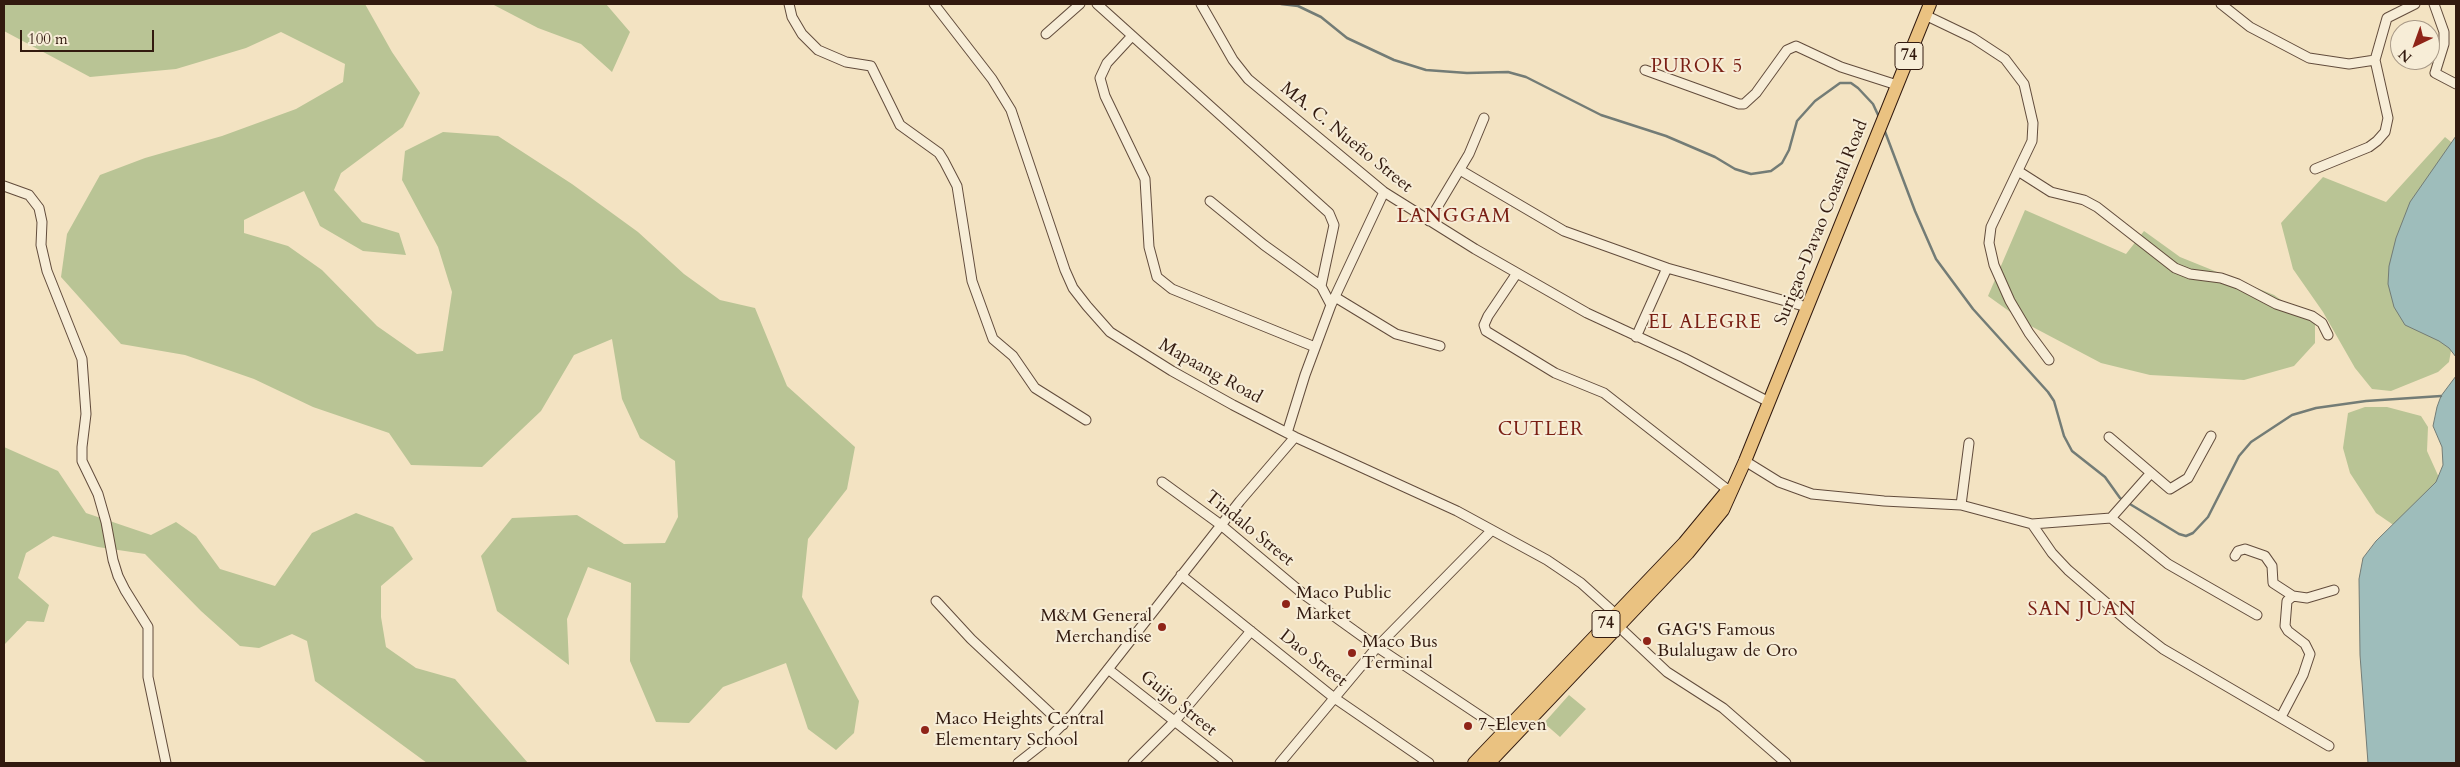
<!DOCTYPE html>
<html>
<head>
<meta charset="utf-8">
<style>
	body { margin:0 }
	#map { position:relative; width:2460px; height:767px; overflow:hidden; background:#f3e3c2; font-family:Cardo,serif }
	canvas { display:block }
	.frame { position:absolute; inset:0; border:5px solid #321a0f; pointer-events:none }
	.north { position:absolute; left:2390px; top:20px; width:50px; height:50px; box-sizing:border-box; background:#f7edd7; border:1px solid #a89987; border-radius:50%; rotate:222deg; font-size:14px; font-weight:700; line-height:20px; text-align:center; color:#321a0f }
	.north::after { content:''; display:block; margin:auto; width:18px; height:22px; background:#8f2418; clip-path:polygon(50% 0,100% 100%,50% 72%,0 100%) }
	.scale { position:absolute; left:20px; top:30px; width:134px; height:22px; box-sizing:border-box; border:2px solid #321a0f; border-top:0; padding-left:6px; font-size:15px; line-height:18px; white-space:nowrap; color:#321a0f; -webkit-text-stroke:4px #f7edd7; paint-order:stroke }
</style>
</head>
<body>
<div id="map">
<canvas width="2460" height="767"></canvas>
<div class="frame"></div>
<div class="north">N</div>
<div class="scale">100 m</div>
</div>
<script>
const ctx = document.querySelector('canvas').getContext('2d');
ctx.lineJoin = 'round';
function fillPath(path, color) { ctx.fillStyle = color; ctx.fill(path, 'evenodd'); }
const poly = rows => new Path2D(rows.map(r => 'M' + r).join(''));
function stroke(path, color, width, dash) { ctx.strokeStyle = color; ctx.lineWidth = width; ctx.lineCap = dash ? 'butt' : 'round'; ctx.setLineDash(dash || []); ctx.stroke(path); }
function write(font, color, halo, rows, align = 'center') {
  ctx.font = font + ' Cardo,serif'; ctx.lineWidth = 4; ctx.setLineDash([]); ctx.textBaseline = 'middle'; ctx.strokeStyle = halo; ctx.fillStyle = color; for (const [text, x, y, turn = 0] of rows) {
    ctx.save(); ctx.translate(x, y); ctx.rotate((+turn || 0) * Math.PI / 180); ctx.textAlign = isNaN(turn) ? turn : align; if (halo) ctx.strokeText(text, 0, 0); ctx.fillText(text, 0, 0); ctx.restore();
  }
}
const green = poly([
	[4,4,365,4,392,52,420,93,403,127,341,173,334,190,362,222,399,233,406,255,363,251,320,226,304,191,244,220,244,233,288,246,322,270,377,326,417,354,443,351,452,292,438,247,402,180,405,151,443,132,498,136,572,184,638,232,684,274,720,300,755,308,787,386,855,447,847,489,808,539,802,597,859,701,854,733,836,750,808,729,786,663,723,687,689,723,656,722,630,661,631,583,588,567,567,619,569,665,497,611,481,556,512,518,577,515,624,544,665,543,678,517,675,461,640,438,622,399,612,339,574,355,541,411,482,467,411,465,389,433,313,407,254,379,185,355,121,344,61,277,67,234,100,175,145,158,222,136,296,109,343,82,345,64,281,32,246,48,176,69,90,77,4,31],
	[492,4,606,4,630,32,612,72,581,44,538,28],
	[2445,137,2456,146,2456,323,2449,362,2438,372,2391,391,2372,389,2355,368,2323,312,2293,269,2281,223,2323,177,2386,202],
	[2025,210,2126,254,2144,231,2180,257,2274,295,2315,324,2315,343,2294,366,2244,380,2150,375,2101,363,2027,324,1988,296],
	[2365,407,2387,407,2421,416,2428,427,2427,451,2441,482,2407,524,2392,524,2376,513,2350,473,2343,448,2348,413],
	[4,447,58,471,86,513,151,535,176,522,196,536,220,569,275,586,312,533,356,513,393,527,413,559,381,586,381,617,386,647,416,668,455,679,528,763,427,763,315,681,307,641,292,634,259,648,240,646,201,611,145,554,98,547,53,536,26,553,18,578,49,605,44,622,27,621,4,645],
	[1569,695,1586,709,1560,737,1544,723]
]);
const water = poly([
	[2456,136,2456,357,2449,348,2439,341,2405,325,2394,307,2388,284,2389,266,2396,238,2410,202,2456,136],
	[2456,376,2456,763,2368,763,2360,655,2359,579,2363,558,2376,541,2436,482,2443,465,2442,447,2433,426,2437,407,2441,396,2456,376]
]);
const stream = poly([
	[1281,4,1298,6,1321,17,1347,38,1394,60,1426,70,1467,73,1508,72,1526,77,1601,115,1666,136,1715,157,1735,169,1751,174,1771,171,1782,163,1789,150,1797,121,1815,101,1840,83,1851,83,1858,88,1873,104,1879,117],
	[1884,129,1915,211,1936,259,1973,309,2048,392,2054,401,2064,436,2072,451,2105,477,2120,498,2179,534,2186,536,2193,533,2208,517,2239,456,2251,442,2292,415,2316,408,2366,401,2441,396]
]);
const minor = poly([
	[789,4,792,17,802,34,818,50,846,62,871,66,900,125,939,153,944,161,957,186,972,281,993,339,1013,356,1035,388,1086,420],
	[934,4,992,79,1011,110,1065,270,1073,288,1087,306,1110,332,1172,371,1233,405,1295,437,1457,511,1547,560,1581,583,1619,617],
	[1097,4,1329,213,1334,225,1321,286,1331,305],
	[1201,4,1233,60,1248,79,1384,192,1475,249,1587,313,1684,358,1769,402],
	[2221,4,2250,27,2309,58,2349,64,2375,60],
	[2434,4,2444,32,2444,44,2435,73,2456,84],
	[1925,15,1973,38,2005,59,2024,84,2033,123,2032,141,1991,227,1989,243,1994,265,2010,301,2029,333,2049,360],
	[1046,34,1080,4],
	[1131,37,1107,63,1100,78,1105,96,1145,179,1149,247,1157,277,1172,289,1315,347],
	[1645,70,1739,104,1744,104,1756,93,1787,50,1796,46,1841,67,1897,85],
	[2315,169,2369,147,2377,141,2385,132,2388,118,2375,60,2387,18,2415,4],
	[1460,170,1564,231,1667,268],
	[2018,171,2051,192,2084,200,2097,207,2175,268,2190,274,2221,278,2238,284,2276,304,2312,316,2322,323,2328,335],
	[4,186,29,195,39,208,42,222,41,245,47,271,82,359,86,414,82,447,82,461,98,494,106,522,113,560,118,576,125,590,148,627,148,677,166,763],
	[1210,201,1264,245,1321,286],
	[1429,221,1469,154,1484,118],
	[1517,273,1488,316,1484,325,1486,331,1555,373,1604,393,1728,490],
	[1335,297,1396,334,1440,346],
	[1636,337,1667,268,1807,307],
	[1287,433,1305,375,1331,305,1384,192],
	[2109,437,2170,489,2188,478,2211,436],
	[1745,461,1779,482,1812,494,1884,501,1961,505,2032,524],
	[1162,482,1221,525,1302,593,1377,647,1509,735],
	[1961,505,1969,443],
	[2111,518,2150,474],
	[2235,556,2238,551,2245,549,2265,556,2272,566,2273,583,2293,596],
	[1181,575,1333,697,1429,763],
	[936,601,971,639,1063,725],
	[2257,615,2168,564,2111,518,2032,524,2052,553,2068,570,2132,625,2163,649,2329,746],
	[1615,623,1667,672,1723,708,1786,763],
	[1108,669,1228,763],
	[2281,717,2303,675,2310,654,2305,644,2288,631,2285,626,2287,601,2293,596,2307,598,2334,590],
	[1018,763,1046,741,1072,715,1240,501,1295,437],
	[1133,763,1174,722,1251,631],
	[1280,763,1377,647,1492,530]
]);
const highway = poly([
	[1474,763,1684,543,1727,491],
	[1489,763,1688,553,1723,510,1745,461,1930,4]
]);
const markers = [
	[1286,604,5,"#8f2418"],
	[1162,627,5,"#8f2418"],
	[1647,641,5,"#8f2418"],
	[1352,653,5,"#8f2418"],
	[1468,726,5,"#8f2418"],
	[925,730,5,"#8f2418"]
];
const shields = [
	[1909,56,28],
	[1606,624,28]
];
const shieldNames = [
	["74",1909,56],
	["74",1606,624]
];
const streetNames = [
	["MA. C. Nueño Street",1346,138,39],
	["Surigao-Davao Coastal Road",1822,223,-68],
	["Mapaang Road",1210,372,29],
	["Tindalo Street",1249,529,39],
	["Dao Street",1313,659,38],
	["Guijo Street",1178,704,39]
];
const poiNames = [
	["Maco Public",1296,594],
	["Market",1296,615],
	["M&M General",1152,617,"right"],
	["Merchandise",1152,638,"right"],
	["GAG'S Famous",1657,631],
	["Bulalugaw de Oro",1657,652],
	["Maco Bus",1362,643],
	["Terminal",1362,664],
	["Maco Heights Central",935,720],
	["Elementary School",935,741],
	["7-Eleven",1478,726]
];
const neighbourhoodNames = [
	["PUROK 5",1697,68],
	["EL ALEGRE",1705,324],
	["CUTLER",1541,431]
];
const quarterNames = [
	["LANGGAM",1454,217],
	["SAN JUAN",2082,610]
];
fillPath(green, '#b9c495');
fillPath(water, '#9ebdbb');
stroke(water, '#737c76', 1);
stroke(stream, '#737c76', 2.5);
stroke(minor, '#624c3c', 11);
stroke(highway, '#321a0f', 14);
stroke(minor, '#f7edd7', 9);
stroke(highway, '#eac281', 12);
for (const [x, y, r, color] of markers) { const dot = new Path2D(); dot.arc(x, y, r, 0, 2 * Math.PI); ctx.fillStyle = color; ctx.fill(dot); stroke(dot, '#f7edd7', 2); }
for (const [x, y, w] of shields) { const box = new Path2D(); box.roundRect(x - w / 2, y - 13.5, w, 27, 4); ctx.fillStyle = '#f7edd7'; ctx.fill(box); stroke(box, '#321a0f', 1); }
write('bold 16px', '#321a0f', null, shieldNames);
write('18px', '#321a0f', '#f7edd7', streetNames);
write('18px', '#321a0f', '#f7edd7', poiNames, 'left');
ctx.letterSpacing = '1px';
write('19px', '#7a1f14', '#f7edd7', neighbourhoodNames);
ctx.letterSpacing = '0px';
ctx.letterSpacing = '1px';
write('20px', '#7a1f14', '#f7edd7', quarterNames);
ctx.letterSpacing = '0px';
</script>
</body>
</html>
